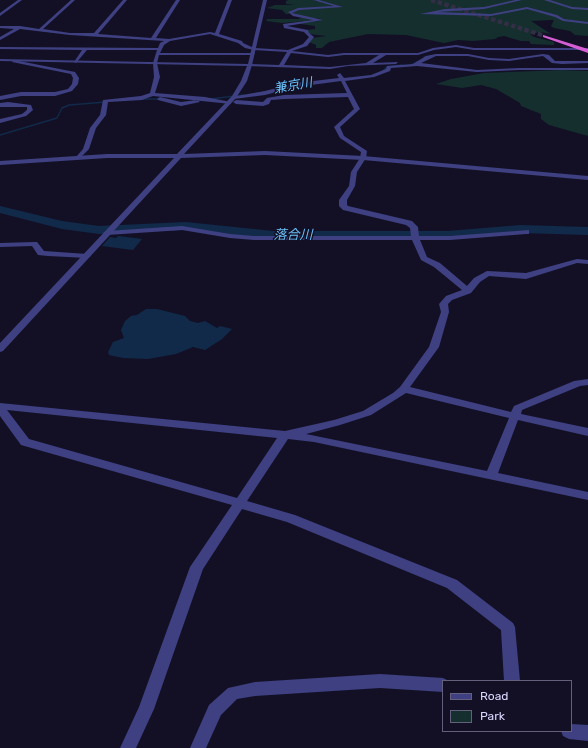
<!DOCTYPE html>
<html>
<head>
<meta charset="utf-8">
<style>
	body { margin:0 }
	#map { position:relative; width:588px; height:748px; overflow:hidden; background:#131026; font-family:Rubik,sans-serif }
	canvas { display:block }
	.legend { position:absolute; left:442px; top:680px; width:130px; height:52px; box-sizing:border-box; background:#131026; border:1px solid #62607c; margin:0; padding:5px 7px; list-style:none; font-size:12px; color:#d9d7fd }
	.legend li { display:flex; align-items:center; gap:8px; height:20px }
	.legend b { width:20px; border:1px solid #62607c }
</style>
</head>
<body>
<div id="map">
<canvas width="588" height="748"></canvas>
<ul class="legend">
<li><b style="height:5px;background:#3e4082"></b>Road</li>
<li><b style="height:11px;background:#142f2d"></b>Park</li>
</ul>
</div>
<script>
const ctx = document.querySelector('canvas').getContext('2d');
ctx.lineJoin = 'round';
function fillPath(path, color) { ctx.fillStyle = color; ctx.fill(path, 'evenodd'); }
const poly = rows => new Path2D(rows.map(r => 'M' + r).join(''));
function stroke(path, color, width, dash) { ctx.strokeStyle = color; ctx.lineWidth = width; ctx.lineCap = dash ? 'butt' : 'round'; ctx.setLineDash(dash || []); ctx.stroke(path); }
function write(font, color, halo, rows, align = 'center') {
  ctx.font = font + ' Rubik,"Noto Sans JP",sans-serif'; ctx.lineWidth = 3; ctx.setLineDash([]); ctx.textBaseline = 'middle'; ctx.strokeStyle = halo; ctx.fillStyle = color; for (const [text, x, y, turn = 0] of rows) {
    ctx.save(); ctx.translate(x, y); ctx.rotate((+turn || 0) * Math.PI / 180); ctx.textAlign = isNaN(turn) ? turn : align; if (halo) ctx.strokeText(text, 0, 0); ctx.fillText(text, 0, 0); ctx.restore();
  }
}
const green = poly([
	[289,0,314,0,317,2,316,0,588,0,588,36,575,35,570,31,554,28,551,26,554,20,551,20,531,21,551,34,541,32,530,34,534,37,554,42,554,45,552,45,531,44,529,41,521,41,504,36,498,37,495,39,473,41,458,40,444,43,406,35,368,34,329,42,322,48,316,48,316,45,309,42,313,38,326,36,309,34,306,30,315,29,315,26,293,23,319,21,321,19,315,18,318,20,282,23,266,21,267,19,298,19,303,17,291,14,296,9,290,11,289,14,286,14,282,10,267,8,275,5,295,5,286,4,286,1],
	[561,70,588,71,588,136,549,125,541,119,541,114,521,106,520,103,496,89,481,85,462,88,436,84,451,79,484,73]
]);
const water = poly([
	[118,236,142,239,133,250,102,246,110,237,116,238],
	[146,309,157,309,185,316,190,321,198,323,205,321,217,328,220,326,232,329,222,339,205,350,193,347,176,354,148,359,123,358,109,355,108,352,113,342,124,338,121,330,125,321,131,316,137,315]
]);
const streamFar1 = poly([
	[424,57,437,55],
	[415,63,420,60]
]);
const stream = poly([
	[411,65,417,62],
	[383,71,387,67,402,65],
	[142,99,159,99],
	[210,99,244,95],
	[0,135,57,118,62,108,69,105,106,102]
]);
const river = poly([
	[0,206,62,221,99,226,186,222,273,231,448,231,520,225,588,227,588,235,520,233,448,239,273,239,186,230,99,234,62,229,0,213,0,206]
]);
const trunkTunnel = poly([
	[431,0,545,36]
]);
const minor = poly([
	[18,0,22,0,0,16,0,13,18,0],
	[71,0,75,0,43,29,70,33,94,33,123,0,127,0,98,34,151,38,176,0,180,0,156,38,169,39,210,32,215,33,228,0,232,0,219,34,242,41,243,43,254,48,288,50,303,44,309,37,304,32,284,28,283,24,313,20,293,16,288,12,298,8,334,6,313,0,319,0,343,7,299,10,292,13,323,20,287,26,308,30,309,33,314,37,307,46,292,51,328,55,344,53,418,53,433,48,456,45,474,48,588,48,588,50,474,50,456,47,434,50,418,55,386,55,373,63,398,62,396,64,348,66,330,69,248,66,250,64,279,65,287,52,254,50,245,48,238,43,210,34,170,41,164,45,160,53,255,53,253,55,159,55,157,63,160,77,155,93,205,97,231,102,231,104,153,96,142,100,108,102,106,115,96,128,89,149,79,159,76,157,83,149,90,128,100,115,103,100,141,96,150,93,154,77,153,63,157,50,87,50,76,63,74,62,82,50,0,49,0,47,158,48,160,43,164,41,70,35,20,29,0,40,0,37,14,29,0,28,0,26,20,26,39,29,71,0],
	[291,53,328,57,344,55,379,55,366,63,330,67,284,65,291,53],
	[515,0,522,0,484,9,438,12,491,14,527,7,557,15,564,19,588,22,588,24,563,21,555,17,527,9,491,16,420,14,445,9,484,7,515,0],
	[544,0,550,0,572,7,588,8,588,10,572,9,544,0],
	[436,54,468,54,489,58,509,59,543,54,549,55,555,61,588,61,588,63,562,64,552,63,543,56,509,61,489,60,468,56,436,56,421,63,477,70,519,68,588,68,588,70,519,70,477,72,417,66,391,68,390,71,374,77,345,81,360,109,340,127,344,136,367,151,366,158,357,172,355,186,347,200,347,205,348,206,412,221,418,227,419,236,450,236,529,230,529,234,526,234,450,240,420,240,427,257,440,263,467,286,474,278,487,271,526,273,577,259,588,260,588,264,577,263,526,279,489,276,480,282,471,293,452,300,448,304,449,312,439,347,410,387,511,412,514,406,574,381,588,379,588,385,580,386,522,410,521,414,588,428,588,436,518,420,498,473,588,492,588,500,314,442,288,439,247,501,295,515,457,580,513,623,515,627,520,681,504,681,501,630,447,588,287,522,242,509,203,569,154,709,136,748,120,748,139,707,190,567,232,505,21,445,0,416,0,403,285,431,334,420,363,411,393,393,400,387,429,347,441,312,439,304,446,296,462,290,434,267,421,260,412,240,254,240,230,238,182,230,107,235,103,233,107,231,182,226,230,234,254,236,411,236,410,228,406,225,343,210,339,206,339,200,349,186,351,172,360,158,361,152,340,138,334,127,354,109,348,97,284,99,271,100,269,104,263,106,236,104,233,102,236,100,263,102,267,98,284,95,347,93,341,81,296,87,265,95,234,99,231,97,265,91,296,83,339,78,337,75,340,73,344,78,371,75,386,69,387,66,413,64,426,56,436,54],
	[406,393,509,418,487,471,306,434,340,425,371,415,406,393],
	[7,410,277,438,237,498,29,439,7,410],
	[14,60,75,72,79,78,78,84,72,91,55,96,21,96,0,100,0,96,21,92,55,92,68,89,72,84,73,78,71,74,12,62,14,60],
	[160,97,181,102,197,100,200,102,181,106,158,100,157,99,160,97],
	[8,102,31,105,33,110,26,116,0,123,0,119,22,114,27,110,27,107,0,107,0,103,8,102],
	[34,242,37,242,44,251,87,254,91,256,87,258,48,256,38,255,32,246,0,247,0,243,34,242],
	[380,674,443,678,449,681,443,681,443,692,380,688,255,696,237,699,221,715,206,748,190,748,209,705,228,688,255,682,380,674],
	[571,724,588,725,588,741,569,739,563,736,561,731,571,731,571,724]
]);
const tertiary = poly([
	[263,0,267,0,252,65,247,81,236,98,184,154,265,151,363,156,588,176,588,180,363,160,265,155,181,158,3,351,0,352,0,343,174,158,107,158,0,165,0,161,107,154,177,154,232,96,241,81,247,66,0,61,0,59,248,64,263,0]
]);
const trunk = poly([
	[543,35,588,49,588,53,543,37,543,35]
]);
const farWaternames = [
	["兼京川",293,86,-10],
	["落合川",293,235]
];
fillPath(green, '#142f2d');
fillPath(water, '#112a49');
stroke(streamFar1, '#112a49', 1);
stroke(stream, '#112a49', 1.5);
fillPath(river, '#112a49');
stroke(trunkTunnel, '#312e46', 4.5, [4.5, 2.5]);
fillPath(minor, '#3e4082');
fillPath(tertiary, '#3e4082');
fillPath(trunk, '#d65ed4');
write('italic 13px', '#6ac0f8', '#131026', farWaternames);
</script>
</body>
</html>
